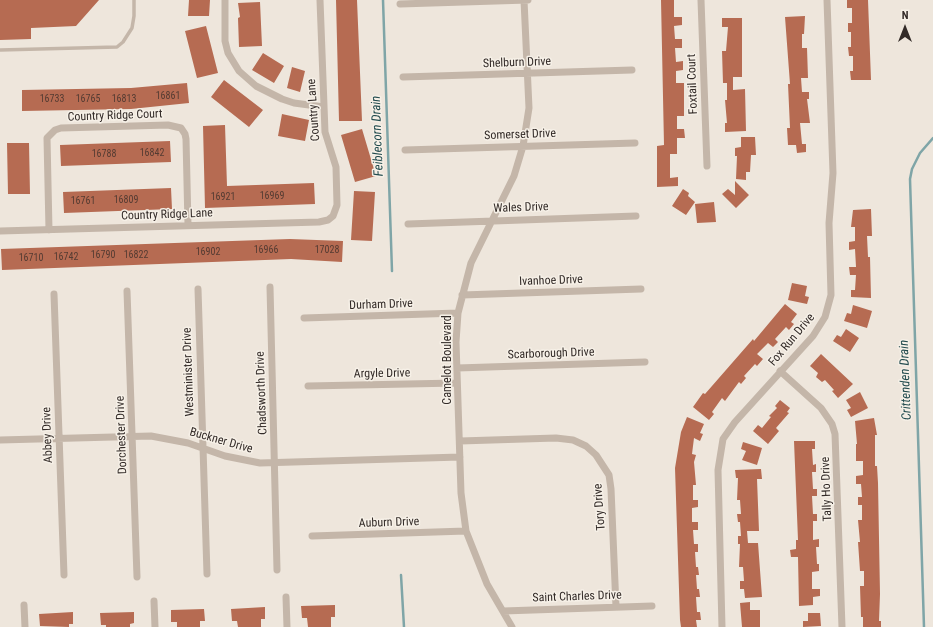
<!DOCTYPE html>
<html>
<head>
<meta charset="utf-8">
<style>
	body { margin:0 }
	#map { position:relative; width:933px; height:627px; overflow:hidden; background:#eee6dc; font-family:"Roboto Condensed",sans-serif }
	canvas { display:block }
	.north { position:absolute; left:885px; top:8px; width:40px; height:40px; -webkit-text-stroke:3px #f6f0e7; paint-order:stroke; rotate:0deg; font-size:11px; font-weight:700; line-height:16px; text-align:center; color:#332b28 }
	.north::after { content:''; display:block; margin:auto; width:14px; height:18px; background:#332b28; clip-path:polygon(50% 0,100% 100%,50% 72%,0 100%) }
</style>
</head>
<body>
<div id="map">
<canvas width="933" height="627"></canvas>
<div class="north">N</div>
</div>
<script>
const ctx = document.querySelector('canvas').getContext('2d');
ctx.lineJoin = 'round';
const poly = rows => new Path2D(rows.map(r => 'M' + r).join(''));
function stroke(path, color, width, dash) { ctx.strokeStyle = color; ctx.lineWidth = width; ctx.lineCap = dash ? 'butt' : 'round'; ctx.setLineDash(dash || []); ctx.stroke(path); }
function fillPath(path, color) { ctx.fillStyle = color; ctx.fill(path, 'evenodd'); }
function write(font, color, halo, rows, align = 'center') {
  ctx.font = font + ' "Roboto Condensed",sans-serif'; ctx.lineWidth = 3; ctx.setLineDash([]); ctx.textBaseline = 'middle'; ctx.strokeStyle = halo; ctx.fillStyle = color; for (const [text, x, y, turn = 0] of rows) {
    ctx.save(); ctx.translate(x, y); ctx.rotate((+turn || 0) * Math.PI / 180); ctx.textAlign = isNaN(turn) ? turn : align; if (halo) ctx.strokeText(text, 0, 0); ctx.fillText(text, 0, 0); ctx.restore();
  }
}
const stream = poly([
	[383,0,392,271],
	[401,575,404,627],
	[924,627,910,179,912,169,920,153,933,138]
]);
const building = poly([
	[0,0,99,0,76,26,31,28,31,39,0,40],
	[189,0,210,0,209,16,188,16],
	[336,0,357,0,362,121,339,121],
	[661,0,674,0,674,17,682,17,682,25,674,26,675,39,682,39,682,48,675,48,676,62,683,61,683,70,676,71,676,83,684,83,684,116,677,116,677,129,684,129,685,138,677,138,677,154,670,154,670,178,678,177,678,186,657,187,657,146,664,145],
	[847,0,868,0,871,80,851,80,850,71,853,71,853,56,849,56,848,47,851,47,851,32,848,32,848,23,852,23,852,8,847,8],
	[260,2,262,46,239,47,238,18,240,17,238,3],
	[805,16,804,34,802,34,802,48,807,48,808,78,801,78,802,92,809,92,809,99,807,99,810,123,800,123,802,144,806,144,806,152,797,153,796,145,788,145,787,128,790,128,788,84,790,84,785,17],
	[722,18,742,18,742,77,733,77,733,90,745,89,746,131,725,132,725,123,727,123,725,100,727,100,727,83,723,83,722,51,726,51,728,27,722,27],
	[206,26,218,73,197,78,185,31],
	[263,53,284,66,274,83,252,70],
	[292,67,305,71,300,92,287,88],
	[224,80,263,110,249,127,211,97],
	[187,83,189,103,131,109,22,111,22,90,131,88],
	[282,114,309,120,305,141,278,136],
	[225,125,227,186,314,183,315,204,205,208,203,126],
	[362,129,376,176,355,182,341,135],
	[741,137,755,137,756,155,751,155,750,172,746,172,746,180,736,179,737,156,735,156,735,148,741,147],
	[170,141,171,162,61,166,60,145],
	[7,143,29,143,30,194,8,194],
	[735,181,749,195,736,208,722,194,728,189,735,195],
	[171,188,172,209,64,213,63,192],
	[683,189,689,193,688,196,695,202,686,215,672,206],
	[354,191,375,192,372,241,351,240],
	[714,202,716,222,697,223,695,204],
	[871,209,872,236,867,236,868,257,870,257,871,298,851,297,851,290,855,290,856,275,850,275,849,267,856,267,855,249,849,250,849,242,855,241,855,227,851,227,853,210],
	[290,239,343,241,342,262,291,259,2,270,1,249],
	[792,283,807,286,805,296,809,297,807,304,788,300],
	[785,304,797,314,791,322,794,324,789,330,786,327,775,339,778,342,773,347,768,343,757,354,763,359,757,366,755,364,744,376,746,378,741,384,739,382,725,401,722,398,712,412,714,414,709,420,693,407,703,393,705,394,753,339,754,341],
	[853,305,872,311,867,328,844,321,847,313,851,314],
	[846,329,859,338,850,352,833,341,837,335,841,337],
	[821,354,853,384,838,398,832,391,834,390,825,380,822,382,816,377,818,373,810,366],
	[860,392,868,408,851,417,847,410,851,408,846,400],
	[780,400,790,408,787,412,789,413,776,428,779,431,768,444,753,431,758,425,762,428,771,417,769,416,777,408,775,406],
	[687,417,704,424,700,433,703,434,700,441,694,438,692,454,696,455,694,462,696,485,693,485,693,500,698,500,698,507,692,508,692,522,698,522,698,530,693,530,694,544,698,544,698,552,695,552,696,567,698,567,699,575,696,575,697,589,699,589,700,597,696,597,697,612,700,612,701,620,696,620,697,627,681,627,680,620,675,468,681,432],
	[874,418,877,435,875,435,875,466,877,466,878,483,880,594,879,621,881,621,881,627,863,627,863,617,861,617,860,586,864,586,864,571,860,571,858,542,860,542,858,520,862,520,862,505,858,505,858,497,862,497,861,484,856,484,856,476,863,475,863,461,856,461,856,444,857,444,855,421],
	[794,441,815,441,815,449,812,449,813,465,816,464,816,472,812,472,813,489,817,489,817,496,812,496,813,514,817,514,817,521,813,521,813,540,819,539,819,547,816,547,817,564,819,564,819,571,812,572,812,589,820,589,820,596,813,597,813,605,799,606,798,557,791,557,790,550,796,549,796,540,798,540],
	[743,442,762,448,757,465,742,460,746,451,741,449],
	[761,469,762,479,757,479,759,531,747,531,748,543,758,543,762,597,745,598,744,589,740,589,740,581,744,581,743,567,739,567,740,544,738,544,738,536,741,536,740,522,738,522,737,514,741,514,740,500,737,500,738,478,736,478,735,470],
	[750,602,750,610,760,610,760,627,742,627,740,603],
	[335,605,335,617,331,617,331,627,308,627,307,618,302,618,301,606],
	[265,607,265,619,261,619,261,627,238,627,237,621,232,621,231,609],
	[204,609,205,621,200,621,200,627,177,627,177,622,171,622,171,610],
	[73,612,73,624,69,624,69,627,40,626,39,614],
	[134,612,134,623,130,624,130,627,106,627,106,625,101,625,100,613],
	[808,613,820,613,821,626,803,627,803,621,808,621]
]);
const lane = poly([
	[0,50,117,47,123,42,132,28,134,16,134,0]
]);
const street = poly([
	[225,0,225,41,228,53,239,71,256,86,282,99,294,103,324,107],
	[701,0,707,166],
	[400,4,528,0],
	[403,77,632,70],
	[405,150,635,143],
	[408,224,636,216],
	[49,230,47,138,55,130,61,128,168,125,181,128,185,134,186,139,188,225],
	[0,231,319,222,328,220,333,216,337,205,336,167,325,132,320,0],
	[270,287,277,570],
	[198,289,207,574],
	[127,291,137,577],
	[54,294,64,575],
	[462,295,641,289],
	[304,318,458,313],
	[457,368,645,362],
	[780,371,821,408,832,424,835,434,842,627],
	[308,386,457,383],
	[0,440,151,436,188,443,225,456,260,463,460,457],
	[460,441,556,438,573,440,586,446,596,455,609,475,611,489,616,607],
	[312,536,466,531],
	[286,597,287,627],
	[154,601,155,627],
	[24,605,25,627],
	[503,611,652,606],
	[512,627,487,584,466,531,461,493,456,342,458,313,471,263,514,176,523,146,529,108,524,0],
	[722,627,718,470,723,439,735,422,813,336,825,317,831,295,829,223,833,173,827,0]
]);
const numberNames = [
	["16861",168,96],
	["16733",52,99],
	["16765",88,99],
	["16813",124,99],
	["16842",152,153],
	["16788",104,154],
	["16969",272,196],
	["16921",223,197],
	["16809",126,200],
	["16761",83,201],
	["16966",266,250],
	["17028",327,250],
	["16902",208,252],
	["16790",103,255],
	["16822",136,255],
	["16742",66,257],
	["16710",31,258]
];
const streetNames = [
	["Shelburn Drive",517,63,-2],
	["Foxtail Court",693,84,-92],
	["Country Lane",314,110,-94],
	["Country Ridge Court",115,116,-2],
	["Somerset Drive",520,135,-2],
	["Wales Drive",521,208,-2],
	["Country Ridge Lane",167,215,-2],
	["Ivanhoe Drive",551,281,-2],
	["Durham Drive",381,305,-2],
	["Fox Run Drive",792,340,-50],
	["Scarborough Drive",551,354,-2],
	["Camelot Boulevard",448,360,-90],
	["Westminister Drive",189,372,-92],
	["Argyle Drive",382,374,-1],
	["Chadsworth Drive",262,393,-92],
	["Abbey Drive",48,435,-92],
	["Dorchester Drive",122,435,-92],
	["Buckner Drive",221,441,16],
	["Tally Ho Drive",827,489,-92],
	["Tory Drive",600,507,-94],
	["Auburn Drive",389,523,-2],
	["Saint Charles Drive",577,597,-2]
];
const waterNames = [
	["Feiblecorn Drain",378,136,-92],
	["Crittenden Drain",906,380,-92]
];
stroke(stream, '#7fa5a7', 2.5);
fillPath(building, '#b66b52');
stroke(lane, '#c4b6a9', 3.5);
stroke(street, '#c4b6a9', 7);
write('10px', '#543b32', null, numberNames);
write('12px', '#332b28', '#f6f0e7', streetNames);
write('italic 13px', '#234c4f', '#f6f0e7', waterNames);
</script>
</body>
</html>
